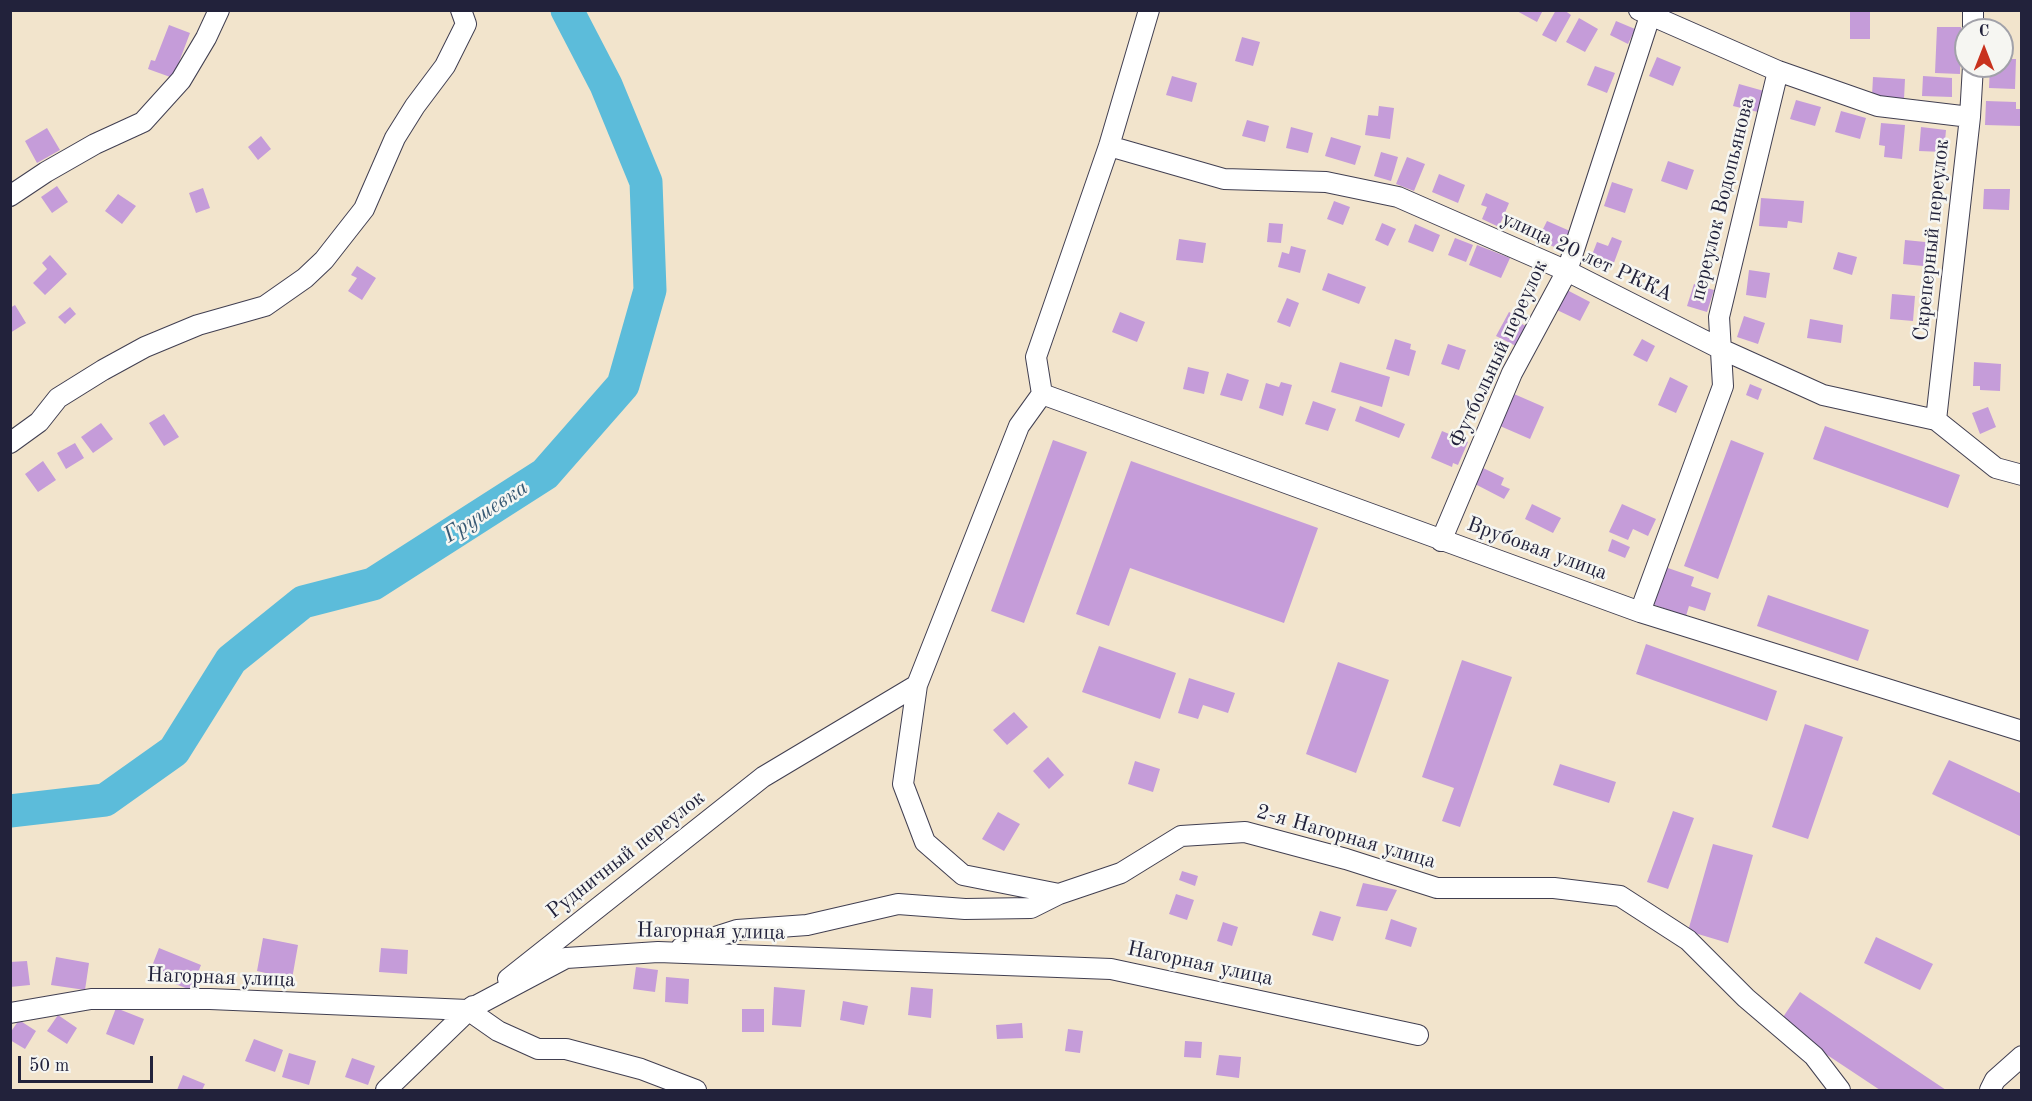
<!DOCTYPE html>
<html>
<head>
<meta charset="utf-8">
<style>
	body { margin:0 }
	#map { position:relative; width:2032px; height:1101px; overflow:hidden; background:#f2e4cc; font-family:"Old Standard TT",serif }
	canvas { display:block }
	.frame { position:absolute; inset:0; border:12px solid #22223b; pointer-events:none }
	.north { position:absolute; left:1954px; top:18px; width:60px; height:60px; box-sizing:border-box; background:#f6f6f2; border:2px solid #a1a1a9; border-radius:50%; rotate:0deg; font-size:16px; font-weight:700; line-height:24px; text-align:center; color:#22223b }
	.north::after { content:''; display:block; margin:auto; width:21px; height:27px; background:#c8321e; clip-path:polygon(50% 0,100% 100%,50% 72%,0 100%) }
	.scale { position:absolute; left:18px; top:1056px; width:135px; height:27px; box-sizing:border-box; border:3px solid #22223b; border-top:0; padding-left:8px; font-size:18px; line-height:21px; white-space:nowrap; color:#22223b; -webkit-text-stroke:4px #f6f6f2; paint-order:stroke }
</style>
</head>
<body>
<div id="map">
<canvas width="2032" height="1101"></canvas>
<div class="frame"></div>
<div class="north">С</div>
<div class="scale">50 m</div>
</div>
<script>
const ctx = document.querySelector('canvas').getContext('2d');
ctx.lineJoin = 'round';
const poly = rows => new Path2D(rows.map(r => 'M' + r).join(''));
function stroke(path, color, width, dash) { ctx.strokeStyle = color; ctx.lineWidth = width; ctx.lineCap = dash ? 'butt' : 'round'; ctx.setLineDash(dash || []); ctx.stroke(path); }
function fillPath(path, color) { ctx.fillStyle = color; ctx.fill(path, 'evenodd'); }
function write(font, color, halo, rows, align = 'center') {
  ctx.font = font + ' "Old Standard TT",serif'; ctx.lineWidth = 5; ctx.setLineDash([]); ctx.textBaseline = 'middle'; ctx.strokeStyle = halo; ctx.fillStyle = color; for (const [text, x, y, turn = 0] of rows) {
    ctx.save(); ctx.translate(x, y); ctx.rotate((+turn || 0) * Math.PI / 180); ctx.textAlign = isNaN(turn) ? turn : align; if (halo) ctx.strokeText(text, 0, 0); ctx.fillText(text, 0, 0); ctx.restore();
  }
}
const river = poly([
	[10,811,105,800,174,751,231,660,303,602,373,584,545,474,623,385,650,290,646,182,606,85,567,10]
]);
const building = poly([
	[1515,10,1543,10,1537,22],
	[1556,10,1564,10,1571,15,1556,42,1542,35],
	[1850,10,1870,10,1870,39,1850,39],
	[1579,18,1598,29,1585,52,1566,42],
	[1616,21,1635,29,1628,44,1610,35],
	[169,25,190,33,173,78,148,69,151,60,155,61],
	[1937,27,1961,27,1960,74,1935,73],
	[1242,37,1260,42,1253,66,1235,61],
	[1657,57,1681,67,1673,86,1649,76],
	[2002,59,2016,59,2015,89,1989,88,1990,66,2002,66],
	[1595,66,1615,73,1607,93,1587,85],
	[1172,76,1197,83,1192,102,1166,95],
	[1923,76,1952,78,1952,97,1922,96],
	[1873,77,1905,79,1904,99,1872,96],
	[1739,84,1764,91,1758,112,1733,106],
	[1796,100,1821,107,1815,126,1790,119],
	[1986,101,2016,102,2016,109,2022,109,2021,126,1985,125],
	[1379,106,1394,108,1390,139,1365,135,1368,115,1378,116],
	[1841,111,1866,118,1860,139,1835,132],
	[1247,120,1269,126,1265,142,1242,136],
	[1881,123,1905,125,1902,159,1884,157,1885,146,1879,145],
	[1291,127,1313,133,1308,153,1286,148],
	[1921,127,1946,130,1944,152,1919,151],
	[47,128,60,150,37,163,25,141],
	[261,136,271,149,258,160,248,147],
	[1331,137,1361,146,1355,165,1325,156],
	[1381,152,1398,157,1391,181,1374,176],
	[1407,157,1425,164,1414,191,1396,184],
	[1668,161,1694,170,1687,190,1661,181],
	[1439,174,1465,185,1458,203,1432,192],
	[1612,182,1633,189,1625,213,1604,206],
	[57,186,68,202,52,213,41,197],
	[203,188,210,208,196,213,189,193],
	[1984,189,2010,189,2009,210,1983,209],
	[1486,193,1509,203,1499,227,1482,219,1487,207,1481,205],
	[118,194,136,206,122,224,105,211],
	[1761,198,1804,201,1802,223,1788,221,1787,228,1759,226],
	[1334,201,1350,207,1343,225,1327,219],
	[1547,221,1570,231,1562,250,1542,242,1545,233,1542,231],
	[1269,223,1283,224,1281,243,1267,242],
	[1382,223,1396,229,1388,246,1375,240],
	[1415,224,1440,235,1433,252,1408,242],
	[1612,237,1622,241,1612,268,1590,260,1597,242,1608,246],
	[1455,238,1473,245,1466,262,1448,255],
	[1179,239,1206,243,1203,263,1176,260],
	[1905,240,1935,243,1933,267,1903,264],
	[1477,245,1510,258,1501,278,1469,265],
	[1291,246,1306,250,1300,273,1278,267,1282,252,1289,254],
	[1838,252,1857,257,1852,275,1833,269],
	[50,255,67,274,45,295,33,283,47,269,42,263],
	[357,266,376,278,362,300,348,291,357,278,351,275],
	[1749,270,1770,273,1766,298,1746,295],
	[1328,273,1366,287,1359,304,1322,290],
	[1694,284,1714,290,1707,312,1687,306],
	[1567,290,1590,302,1580,321,1557,310],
	[1892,294,1915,296,1913,321,1890,319],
	[1287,298,1299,303,1290,327,1277,322],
	[15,305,26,323,10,333,10,308],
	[70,307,76,314,65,324,58,317],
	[1120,312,1145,322,1137,342,1112,332],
	[1509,312,1518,317,1516,321,1526,326,1516,346,1496,336],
	[1744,316,1765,323,1758,344,1737,337],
	[1810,319,1843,325,1841,343,1807,338],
	[1395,339,1411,344,1410,349,1416,351,1409,376,1386,369],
	[1642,339,1655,346,1647,362,1633,355],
	[1448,344,1466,350,1459,370,1441,364],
	[1340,362,1390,377,1382,407,1331,392],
	[1974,362,2001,364,2000,391,1980,390,1980,386,1973,386],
	[1188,367,1209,372,1204,394,1183,389],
	[1227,373,1249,380,1242,401,1220,395],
	[1670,377,1688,386,1676,413,1658,405],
	[1281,382,1292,385,1283,416,1259,408,1266,383,1279,387],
	[1750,384,1762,389,1758,400,1746,395],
	[1514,394,1544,407,1530,439,1500,426],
	[1313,401,1336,409,1328,431,1305,424],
	[1360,406,1405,424,1399,438,1355,421],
	[1988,407,1996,427,1980,434,1972,413],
	[164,414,179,437,164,446,149,423],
	[101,423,113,439,93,453,81,437],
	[1825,426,1960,475,1948,508,1813,459],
	[1442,431,1468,442,1458,465,1453,463,1452,467,1431,458],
	[1053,440,1087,452,1024,623,991,611],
	[1731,440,1764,453,1718,579,1684,566],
	[75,443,84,458,66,469,57,453],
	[43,461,56,480,38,492,25,474],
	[1131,461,1318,528,1284,623,1130,568,1109,626,1076,614],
	[1483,468,1504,478,1501,485,1510,489,1504,499,1475,484],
	[1532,504,1561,518,1553,533,1525,519],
	[1622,504,1656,519,1648,536,1633,529,1628,540,1609,532],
	[1612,539,1630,547,1625,558,1608,551],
	[1665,567,1694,577,1691,586,1711,593,1705,611,1689,606,1686,616,1652,604],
	[1768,595,1869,630,1858,661,1757,626],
	[1646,644,1777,691,1767,721,1636,674],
	[1099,646,1176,673,1160,719,1082,692],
	[1462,660,1512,677,1460,827,1442,821,1454,788,1422,777],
	[1338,662,1389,680,1356,773,1306,754],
	[1189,678,1235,693,1228,713,1203,705,1198,719,1178,713],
	[1014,712,1028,727,1007,745,993,730],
	[1805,724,1843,737,1808,839,1772,827],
	[1048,757,1064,775,1049,789,1033,771],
	[1949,760,2022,794,2022,837,1932,794],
	[1135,761,1160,769,1153,792,1128,784],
	[1560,764,1616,782,1609,803,1553,785],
	[1673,811,1694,818,1668,889,1647,882],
	[998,812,1020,824,1004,851,982,839],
	[1713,844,1753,855,1728,943,1688,931],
	[1182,871,1198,876,1195,886,1179,880],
	[1363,883,1397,890,1387,911,1356,906],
	[1176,894,1194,900,1187,920,1169,914],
	[1320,911,1341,917,1333,941,1312,935],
	[1391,919,1417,928,1411,947,1385,939],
	[1223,922,1238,927,1232,946,1217,941],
	[1876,937,1933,964,1920,990,1864,963],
	[263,938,298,945,292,979,257,971],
	[159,948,201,965,191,990,149,974],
	[381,948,408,950,407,974,379,972],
	[56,957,89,963,85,990,51,985],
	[27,961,30,985,10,987,10,962],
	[636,967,658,970,655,992,633,989],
	[666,977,689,979,688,1004,665,1002],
	[774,987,805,990,801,1027,772,1025],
	[911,987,933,989,931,1018,908,1015],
	[1800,992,1946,1090,1880,1090,1779,1023],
	[843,1001,868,1006,864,1025,840,1020],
	[116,1008,144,1019,134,1045,106,1034],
	[742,1009,764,1009,764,1032,742,1032],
	[58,1015,77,1028,67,1044,47,1031],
	[19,1020,36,1031,25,1049,10,1040,10,1033],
	[1022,1023,1023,1038,997,1039,996,1025],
	[1068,1029,1083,1031,1080,1053,1065,1051],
	[254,1039,283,1050,275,1072,245,1061],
	[1185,1041,1202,1042,1201,1058,1184,1057],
	[289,1053,316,1061,309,1085,282,1077],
	[1219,1055,1241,1057,1239,1078,1216,1075],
	[352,1058,375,1066,368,1085,345,1077],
	[183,1075,205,1084,202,1090,177,1090]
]);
const street = poly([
	[1149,10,1109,146,1036,357,1042,394,1019,426,917,685,903,784,925,842,963,875,1059,894,1121,873,1181,836,1245,832,1346,859,1437,888,1554,888,1620,896,1688,940,1746,998,1814,1056,1840,1090],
	[1639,10,1778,71,1878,106,1970,117],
	[1973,10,1973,30],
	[1109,146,1224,179,1326,182,1398,197,1567,271,1721,349,1823,395,1936,420,1996,468,2022,475],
	[10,196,46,172,95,144,143,122,181,80,206,38,219,10],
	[1042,394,1640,612,2022,731],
	[1936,420,1970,117,1973,66],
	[10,443,39,422,58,398,103,370,145,347,198,325,265,306,305,278,324,260,364,209,395,138,415,106,445,66,466,24,461,10],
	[1441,541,1512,373,1567,271,1650,16],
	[1640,612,1723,386,1719,317,1778,71],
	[681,948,737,930,807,925,898,904,965,909,1031,908,1059,894],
	[508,979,763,777,917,685],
	[468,1010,498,1031,538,1049,566,1049,641,1069,696,1090],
	[10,1013,91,999,210,999,468,1010,566,958,658,952,1111,969,1418,1035],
	[386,1090,473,1006],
	[1990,1090,1995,1080,2022,1056]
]);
const streetNames = [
	["переулок Водопьянова",1723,199,-76],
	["Скреперный переулок",1932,240,-84],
	["улица 20 лет РККА",1587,257,25],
	["Футбольный переулок",1499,354,-65],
	["Врубовая улица",1537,549,20],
	["2-я Нагорная улица",1346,837,16],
	["Рудничный переулок",626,855,-38],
	["Нагорная улица",711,932,1],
	["Нагорная улица",1200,964,12],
	["Нагорная улица",221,978,2]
];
const waterNames = [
	["Грушевка",486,512,-33]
];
stroke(river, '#5cbcda', 33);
fillPath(building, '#c59cd9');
stroke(street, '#413f51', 22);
stroke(street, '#fff', 20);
write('21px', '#22223b', '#f6f6f2', streetNames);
write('italic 22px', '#365873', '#f6f6f2', waterNames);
</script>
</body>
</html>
